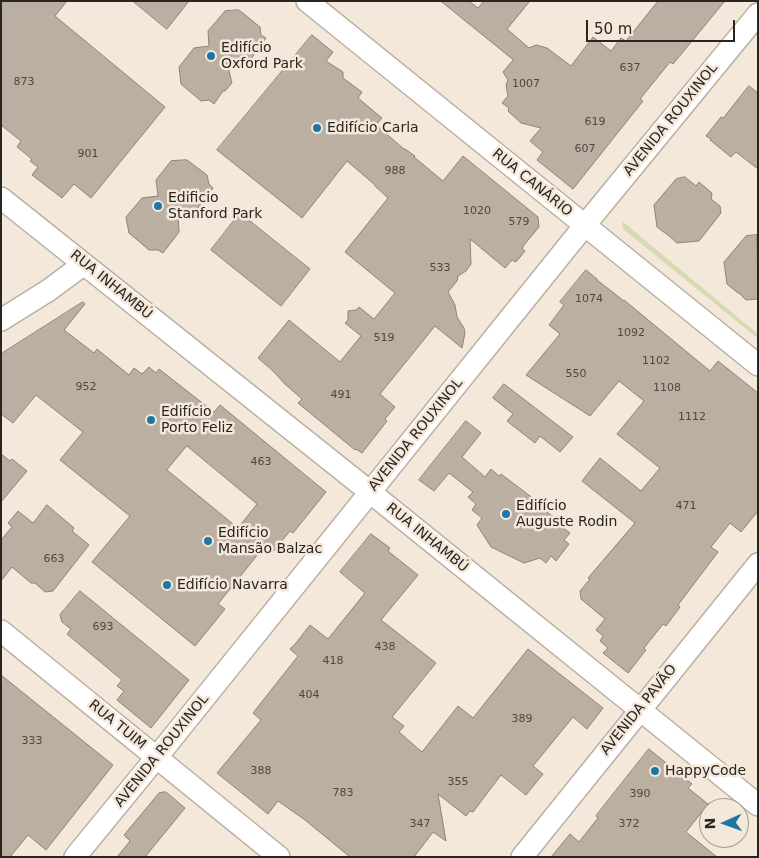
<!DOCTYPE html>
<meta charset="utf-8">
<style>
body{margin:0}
#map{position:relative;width:759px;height:858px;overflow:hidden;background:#f4e8da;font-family:"DejaVu Sans",sans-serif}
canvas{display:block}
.frame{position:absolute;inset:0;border:2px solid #292520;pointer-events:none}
.north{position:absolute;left:699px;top:798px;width:50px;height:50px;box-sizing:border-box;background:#f4e8da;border:1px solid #a39a90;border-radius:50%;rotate:268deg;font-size:14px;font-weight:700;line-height:20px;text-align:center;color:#292520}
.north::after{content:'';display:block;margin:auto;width:18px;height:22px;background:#1c77a5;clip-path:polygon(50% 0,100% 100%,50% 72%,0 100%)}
.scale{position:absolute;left:586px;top:20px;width:149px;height:22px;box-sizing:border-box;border:2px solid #292520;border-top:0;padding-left:6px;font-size:15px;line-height:18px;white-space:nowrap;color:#292520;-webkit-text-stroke:4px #f4e8da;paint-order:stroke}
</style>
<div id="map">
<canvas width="759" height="858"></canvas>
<div class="frame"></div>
<div class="north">N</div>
<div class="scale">50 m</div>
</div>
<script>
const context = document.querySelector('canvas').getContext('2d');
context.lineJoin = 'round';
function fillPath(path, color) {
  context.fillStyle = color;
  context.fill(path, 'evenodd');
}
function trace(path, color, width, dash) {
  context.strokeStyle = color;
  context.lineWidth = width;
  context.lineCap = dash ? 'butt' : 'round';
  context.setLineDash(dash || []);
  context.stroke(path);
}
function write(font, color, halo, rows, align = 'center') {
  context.font = font + ' "DejaVu Sans",sans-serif';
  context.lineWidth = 5;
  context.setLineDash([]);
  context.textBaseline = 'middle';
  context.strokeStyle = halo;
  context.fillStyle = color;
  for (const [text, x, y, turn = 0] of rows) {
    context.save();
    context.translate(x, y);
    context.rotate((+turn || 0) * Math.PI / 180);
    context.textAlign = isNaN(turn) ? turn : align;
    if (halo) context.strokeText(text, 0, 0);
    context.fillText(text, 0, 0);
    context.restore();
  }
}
fillPath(new Path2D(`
 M622 221 758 334V335L756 337 623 229Z`), '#d5dab2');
const building = new Path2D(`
 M1 1H67L55 16 165 107 91 198 74 184 62 198 32 175 38 167 30 161 32 159 17 147 21 141 1 125Z
 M133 1H189L167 29Z
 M441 1H469L478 8 484 1H530L507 29 529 48 536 45 547 48 571 66 593 37 611 51 621 38 626 41 658 1H725L673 64 670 62 640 99 643 101 573 189 537 160 543 152 530 141 541 128 521 123 508 111 509 108 502 103 508 96 506 85 508 80 503 72 513 60Z
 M239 10 260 27 261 35 266 38 251 59 227 63 232 83 225 91H223L214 104 209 100 201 101 181 84 179 67 194 48 209 46 208 31 225 11Z
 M312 35 333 52 326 61 343 72V78L362 92 358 98 382 118 376 125 404 149H405L415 156 414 157 443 181 463 156 538 217 539 227 524 245 522 249 525 251 516 262 512 260 505 268 470 239 471 264 466 271 458 276 457 281 448 292 455 305 457 317 464 328 465 333 462 348 435 326 380 394 395 407 385 419 387 421 362 453 356 449 355 450 298 403 302 399 285 384 272 370 258 358 289 320 340 362 361 336 345 323 348 320V311L356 310 359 307 374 319 395 293 345 252 388 198 375 186V185L347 161 302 218 217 150Z
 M749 86 758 93V169L736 152 731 157 710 140 711 139 706 136 721 117 723 118Z
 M187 160 207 175 209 184 213 188 198 208 178 212 179 232 163 253 158 250H149L129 233 126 217 142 198 158 196 156 180 171 161Z
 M685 177 696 186 699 182 712 193 711 199 720 206 721 213 699 241 677 243 669 236 657 227 654 205 676 179Z
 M240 213 310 269 281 306 211 250Z
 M757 235 758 299 746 300 739 293H738L727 284 724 262 746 236Z
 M586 270 597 279V280L624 301V300L710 371 718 361 758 393V511L741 532 730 523 711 547 718 552 678 605 680 607 666 626 663 624 644 648 646 650 628 673 603 653 608 648 600 641 603 636 596 630 605 619 581 599 580 591 590 579 588 578 635 523 582 481 600 458 641 491 660 468 617 434 644 401 619 381 590 416 526 375 560 334 549 325 564 305 560 302Z
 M83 302 85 304 64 330 94 353 97 349 129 375 134 368 142 374 149 367 156 373 159 369 214 412 220 405 326 492 293 533 290 531 271 554 263 548 218 604 225 609 195 646 92 562 130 516 60 460 83 432 36 395 13 423 1 414V354ZM187 446 257 504 238 528 167 470Z
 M504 384 573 437 560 452 540 436 535 443 507 421 513 414 493 398Z
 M466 421 481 433 462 457 485 477 491 469 499 476 501 474 542 505 540 507 563 524 561 526 570 533 564 540 569 544 556 561 551 556 546 563 540 558 524 563 491 547 477 525 482 518 472 510 476 504 468 497 473 492 449 473 434 491 419 480Z
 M1 454 10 461 12 459 27 471 1 502Z
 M47 505 74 528 72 531 89 545 53 591 45 592 35 583H31L12 567 1 581V540L12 527 8 523 18 511 33 523Z
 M371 534 390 548 388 551 418 575 381 620 436 663 392 717 404 726 399 732 422 752 458 706 473 718 528 649 603 708 587 729 573 717 533 766 543 774 526 795 501 775 473 812 470 811 466 816 438 794 446 841 433 832 414 857H350L305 820 278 801 268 814 217 773 261 720 253 713 298 656 290 649 296 643 310 625 328 639 365 593 340 572Z
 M80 591 189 680 151 728 117 700 124 691 117 686 122 680 67 634 71 629 62 622 60 615Z
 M1 675 113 765 46 850 28 835 10 857H1Z
 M649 749 692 784 688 788 708 804 686 832 717 857H551L570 834 579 842 598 818 596 816Z
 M166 792 185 808 145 857H117L130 841 124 835 159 793Z`);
fillPath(building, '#baafa1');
trace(building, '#8e8377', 1);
const street = new Path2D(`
 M307 1 758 365
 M1 198 370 492 758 805
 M1 320 49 290 84 264
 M1 631 279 857
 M75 857 169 742 585 225 758 14
 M522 857 758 564`);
trace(street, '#bbafa2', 24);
trace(street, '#fff', 21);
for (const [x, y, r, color] of [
 [211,56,5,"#1c77a5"],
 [317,128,5,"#1c77a5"],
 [158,206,5,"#1c77a5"],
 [151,420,5,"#1c77a5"],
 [506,514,5,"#1c77a5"],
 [208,541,5,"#1c77a5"],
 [167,585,5,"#1c77a5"],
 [655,771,5,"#1c77a5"]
]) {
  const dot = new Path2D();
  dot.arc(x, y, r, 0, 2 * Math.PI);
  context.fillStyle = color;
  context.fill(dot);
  trace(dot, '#f4e8da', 2);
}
write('11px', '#4d4840', null, [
 ["637",630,68],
 ["873",24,82],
 ["1007",526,84],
 ["619",595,122],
 ["607",585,149],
 ["901",88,154],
 ["988",395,171],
 ["1020",477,211],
 ["579",519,222],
 ["533",440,268],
 ["1074",589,299],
 ["1092",631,333],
 ["519",384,338],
 ["1102",656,361],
 ["550",576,374],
 ["952",86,387],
 ["1108",667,388],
 ["491",341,395],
 ["1112",692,417],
 ["463",261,462],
 ["471",686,506],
 ["663",54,559],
 ["693",103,627],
 ["438",385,647],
 ["418",333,661],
 ["404",309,695],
 ["389",522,719],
 ["333",32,741],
 ["388",261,771],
 ["355",458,782],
 ["783",343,793],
 ["390",640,794],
 ["347",420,824],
 ["372",629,824]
]);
write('14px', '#292520', '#f4e8da', [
 ["Edifício",221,48],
 ["Oxford Park",221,64],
 ["Edifício Carla",327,128],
 ["Edificio",168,198],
 ["Stanford Park",168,214],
 ["Edifício",161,412],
 ["Porto Feliz",161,428],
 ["Edifício",516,506],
 ["Auguste Rodin",516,522],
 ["Edifício",218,533],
 ["Mansão Balzac",218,549],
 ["Edifício Navarra",177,585],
 ["HappyCode",665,771]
], 'left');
write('14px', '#292520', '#f4e8da', [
 ["AVENIDA ROUXINOL",671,120,-51],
 ["RUA CANÁRIO",532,183,39],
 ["RUA INHAMBÚ",111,285,39],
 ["AVENIDA ROUXINOL",416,435,-51],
 ["RUA INHAMBÚ",427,538,39],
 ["AVENIDA PAVÃO",639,710,-51],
 ["RUA TUIM",117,725,39],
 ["AVENIDA ROUXINOL",162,751,-51]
]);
</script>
